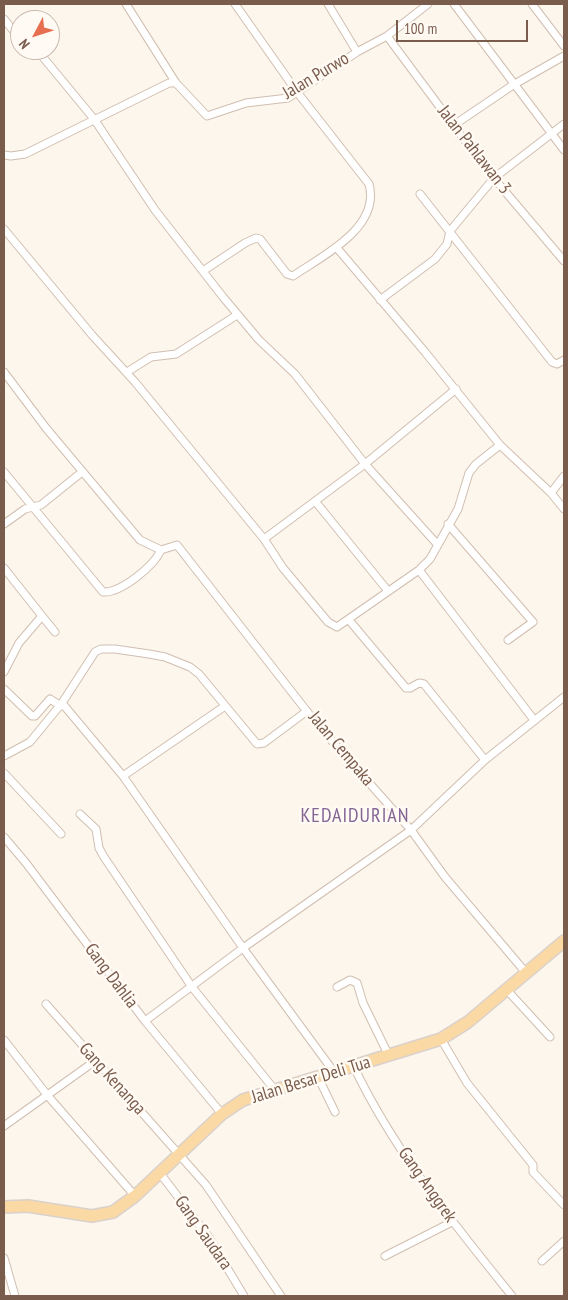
<!DOCTYPE html>
<style>
body{margin:0}
#map{position:relative;width:568px;height:1300px;overflow:hidden;background:#fdf6ec;font-family:"PT Sans Narrow",sans-serif}
canvas{display:block}
.frame{position:absolute;inset:0;border:5px solid #7a5c4d;pointer-events:none}
.north{position:absolute;left:10px;top:10px;width:50px;height:50px;box-sizing:border-box;background:#fffaf3;border:1px solid #cabbb1;border-radius:50%;rotate:230deg;font-size:14px;font-weight:700;line-height:20px;text-align:center;color:#7a5c4d}
.north::after{content:'';display:block;margin:auto;width:18px;height:22px;background:#e76f51;clip-path:polygon(50% 0,100% 100%,50% 72%,0 100%)}
.scale{position:absolute;left:396px;top:20px;width:132px;height:22px;box-sizing:border-box;border:2px solid #7a5c4d;border-top:0;padding-left:6px;font-size:15px;line-height:18px;white-space:nowrap;color:#7a5c4d;-webkit-text-stroke:4px #fffaf3;paint-order:stroke}
</style>
<div id="map">
<canvas width="568" height="1300"></canvas>
<div class="frame"></div>
<div class="north">N</div>
<div class="scale">100 m</div>
</div>
<script>
const context = document.querySelector('canvas').getContext('2d');
context.lineJoin = 'round';
function trace(path, color, width, dash) {
  context.strokeStyle = color;
  context.lineWidth = width;
  context.lineCap = dash ? 'butt' : 'round';
  context.setLineDash(dash || []);
  context.stroke(path);
}
function write(font, color, halo, rows, align = 'center') {
  context.font = font + ' "PT Sans Narrow",sans-serif';
  context.lineWidth = 5;
  context.setLineDash([]);
  context.textBaseline = 'middle';
  context.strokeStyle = halo;
  context.fillStyle = color;
  for (const [text, x, y, turn = 0] of rows) {
    context.save();
    context.translate(x, y);
    context.rotate((+turn || 0) * Math.PI / 180);
    context.textAlign = isNaN(turn) ? turn : align;
    if (halo) context.strokeText(text, 0, 0);
    context.fillText(text, 0, 0);
    context.restore();
  }
}
const street = new Path2D(`
 M126 4 176 83 207 116 246 103 288 98 357 52 387 36 428 4
 M328 4 357 52
 M454 4 564 150
 M532 4 564 46
 M4 19 20 39
 M387 36 486 169 564 261
 M37 50 94 119 155 210 223 297 259 340 295 374 365 464 437 544
 M454 125 513 85 564 56
 M4 155 11 156 25 154 169 83H176
 M420 194 552 362 557 364 564 360
 M4 229 92 335 135 382 264 539 365 464 456 389
 M337 248 425 352 500 445 551 493 564 509
 M203 271 245 243 256 238 260 239 287 274 293 276C322 256 381 228 369 184L297 92 235 4
 M380 300 435 259 447 244 450 231 494 178 564 124
 M4 372 46 428 140 540 161 550 177 545 316 723 411 830 445 877 527 974
 M127 372 151 357 176 354 237 315
 M4 472 103 592C121 593 154 566 161 550
 M551 493 564 476
 M315 501 388 591
 M4 524 25 509 41 505 82 472
 M448 524 533 622 508 640
 M264 539 283 568 328 622 337 627 419 570 430 559 458 509 469 473 476 464 500 445
 M4 568 42 616 19 643 4 672
 M419 570 534 720
 M42 616 55 632
 M349 620 406 688H410L419 683 424 684 485 760
 M4 689 32 716H35L50 699 61 706
 M307 711 264 743 257 744 199 674 190 667 165 657 149 654 115 649H101L95 652 62 703 123 776 243 948 334 1072
 M4 756 30 742 62 703
 M4 773 61 834
 M123 776 225 706
 M80 814 96 829 99 848 104 857 192 987 274 1089
 M4 837 26 863 145 1021 222 1114
 M337 987 350 980 357 983 363 1003 389 1056
 M506 989 550 1037
 M46 1004 206 1185 281 1296
 M145 1021 243 948 411 830 485 760 564 697
 M441 1039 467 1083 533 1165V1172L564 1205
 M4 1040 48 1096 135 1196
 M354 1067C394 1151 454 1224 512 1296
 M318 1077 335 1112
 M4 1126 95 1061
 M159 1172 208 1236 244 1296
 M385 1256 452 1222
 M4 1258 15 1296
 M542 1261 564 1241`);
const primary = new Path2D(`
 M4 1207 28 1206 92 1216 113 1212 135 1196 222 1114 243 1100 441 1039 468 1022 564 941`);
trace(street, '#d1beb0', 9);
trace(primary, '#dad1cd', 14);
trace(street, '#fff', 7);
trace(primary, '#fbd9a5', 11);
write('18px', '#7a5c4d', '#fffaf3', [
 ["Jalan Purwo",316,76,-31],
 ["Jalan Pahlawan 3",474,150,52],
 ["Jalan Cempaka",341,749,50],
 ["Gang Dahlia",111,976,53],
 ["Gang Kenanga",112,1079,48],
 ["Jalan Besar Deli Tua",311,1080,-17],
 ["Gang Anggrek",427,1185,55],
 ["Gang Saudara",203,1233,55]
]);
context.letterSpacing = '1px';
write('20px', '#846695', '#fffaf3', [
 ["KEDAIDURIAN",355,816]
]);
context.letterSpacing = '0px';
</script>
